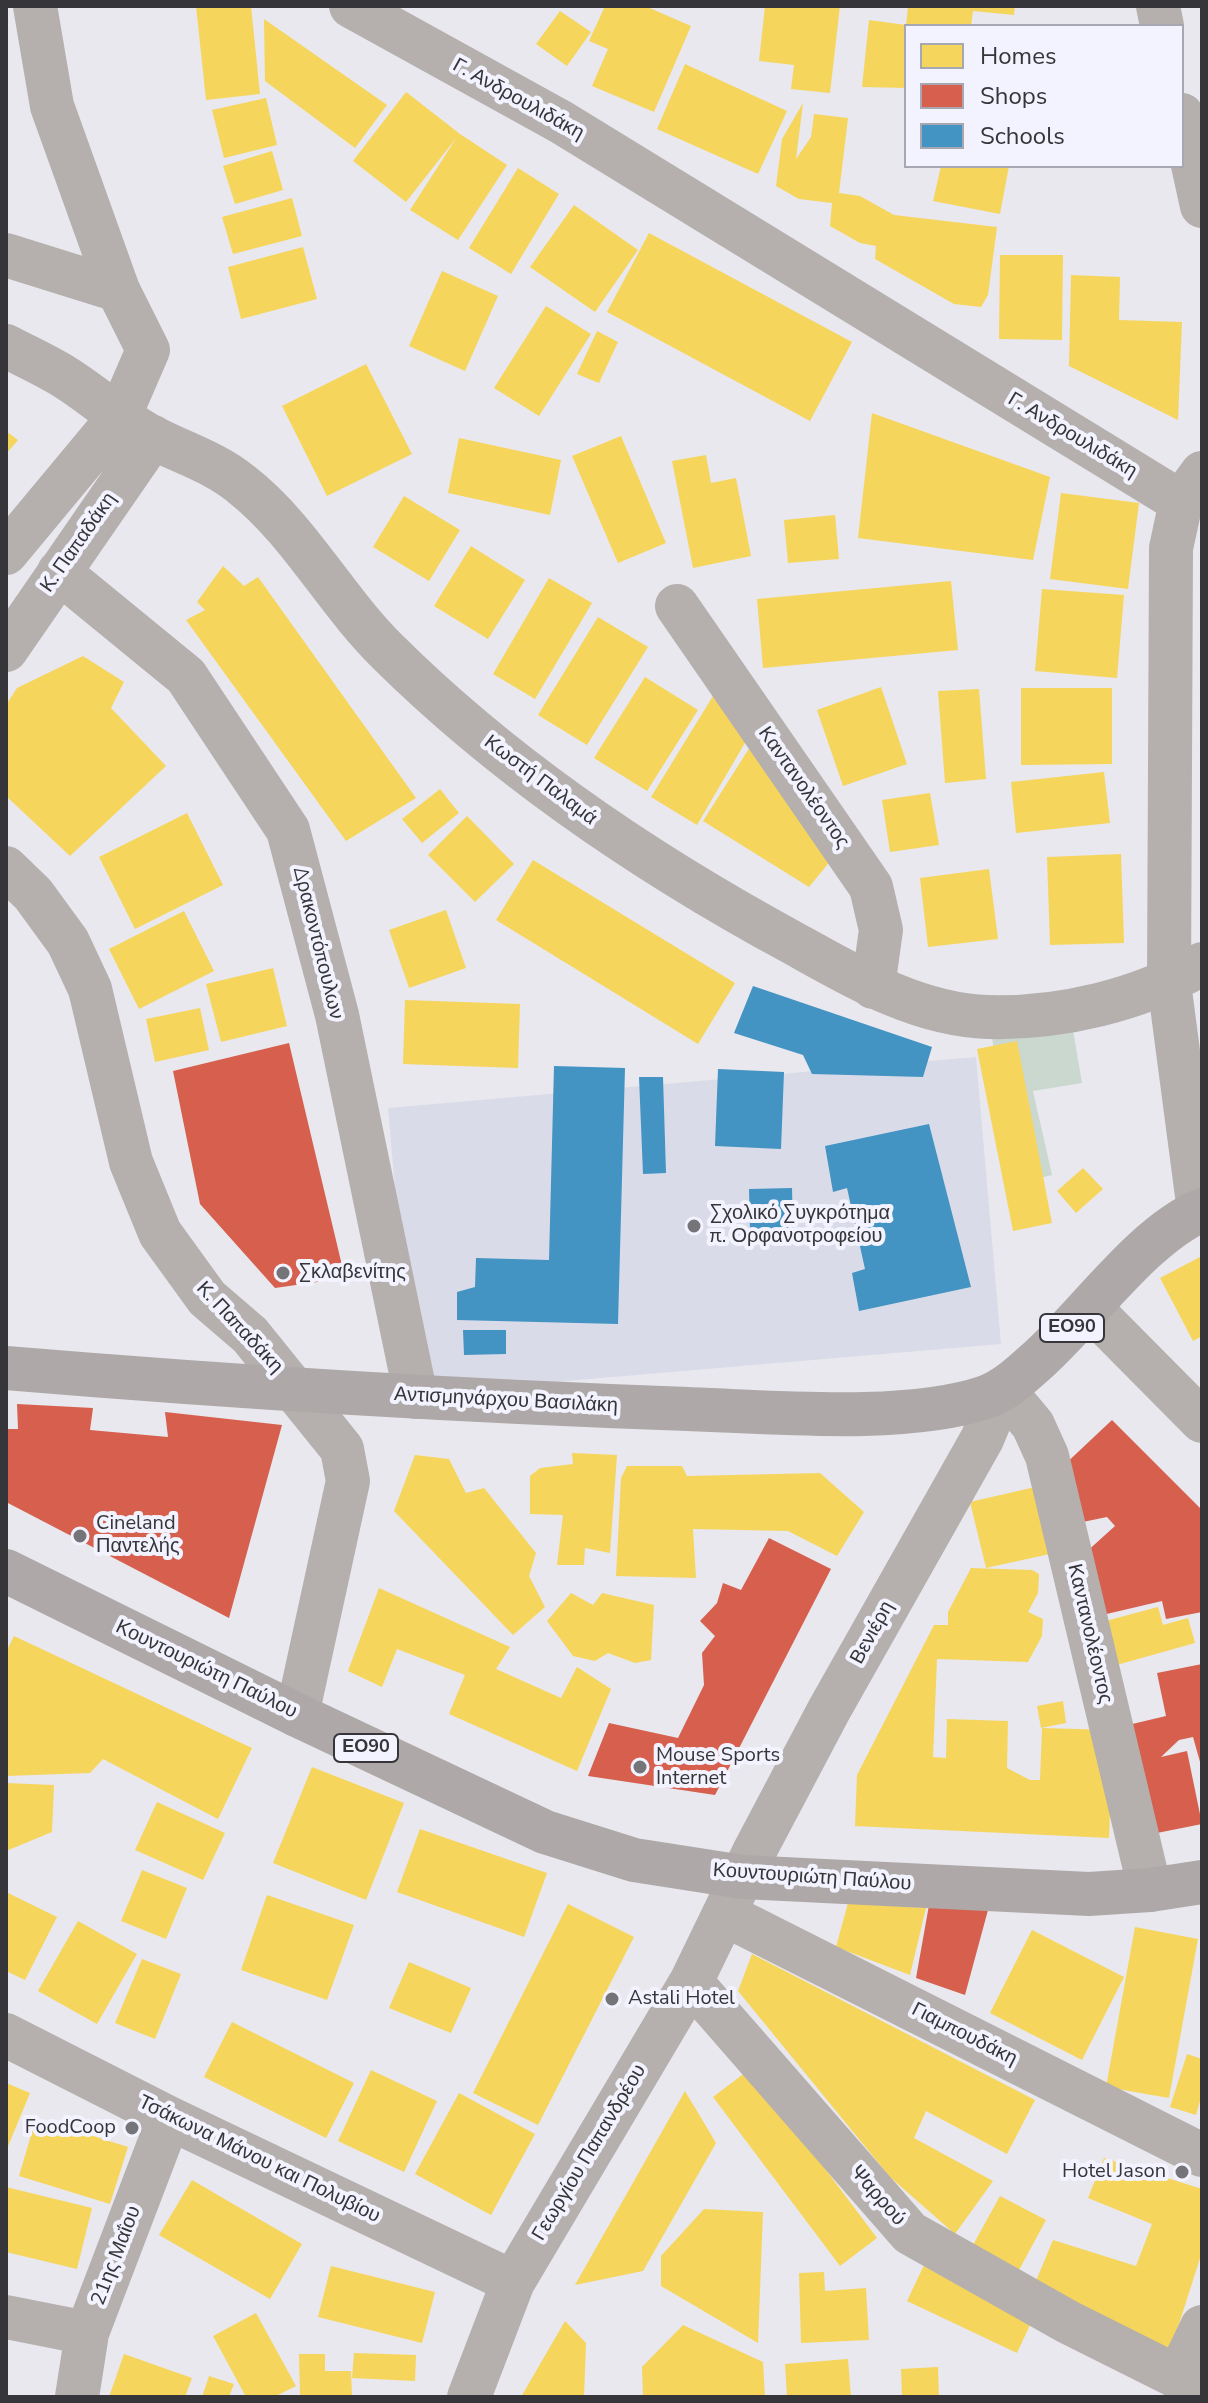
<!DOCTYPE html>
<meta charset="utf-8">
<style>
body{margin:0}
#map{position:relative;width:1208px;height:2403px;overflow:hidden;background:#e8e8ee;font-family:"Nunito Sans",sans-serif}
canvas{display:block}
.frame{position:absolute;inset:0;border:8px solid #35353a;pointer-events:none}
.legend{position:absolute;left:904px;top:24px;width:280px;height:144px;box-sizing:border-box;background:#f2f3fe;border:2px solid #a6a7b0;margin:0;padding:10px 14px;list-style:none;font-size:24px;color:#35353a}
.legend li{display:flex;align-items:center;gap:16px;height:40px}
.legend b{width:40px;border:2px solid #a6a7b0}
</style>
<div id="map">
<canvas width="1208" height="2403"></canvas>
<div class="frame"></div>
<ul class="legend">
<li><b style="height:22px;background:#f6d55c"></b>Homes</li>
<li><b style="height:22px;background:#d6604d"></b>Shops</li>
<li><b style="height:22px;background:#4393c3"></b>Schools</li>
</ul>
</div>
<script>
const context = document.querySelector('canvas').getContext('2d');
context.lineJoin = 'round';
function fillPath(path, color) {
  context.fillStyle = color;
  context.fill(path, 'evenodd');
}
function trace(path, color, width, dash) {
  context.strokeStyle = color;
  context.lineWidth = width;
  context.lineCap = dash ? 'butt' : 'round';
  context.setLineDash(dash || []);
  context.stroke(path);
}
function write(font, color, halo, rows, align = 'center') {
  context.font = font + ' "Nunito Sans",sans-serif';
  context.lineWidth = 8;
  context.setLineDash([]);
  context.textBaseline = 'middle';
  context.strokeStyle = halo;
  context.fillStyle = color;
  for (const [text, x, y, turn = 0] of rows) {
    context.save();
    context.translate(x, y);
    context.rotate((+turn || 0) * Math.PI / 180);
    context.textAlign = isNaN(turn) ? turn : align;
    if (halo) context.strokeText(text, 0, 0);
    context.fillText(text, 0, 0);
    context.restore();
  }
}
fillPath(new Path2D(`
 M976 1057 1001 1344 413 1394 388 1108Z`), '#dadbe8');
fillPath(new Path2D(`
 M1072 1024 1082 1083 1033 1091 1052 1175 1014 1184 992 1038Z`), '#cbd8cf');
fillPath(new Path2D(`
 M196 6H251L260 94 206 100Z
 M605 6H645L691 26 654 112 592 86 608 49 589 41Z
 M765 6H840L830 93 791 89 794 65 759 61Z
 M908 6H1015L1014 15 973 11 971 26H906Z
 M560 11 591 32 567 66 536 44Z
 M264 19 387 105 355 148 265 81Z
 M869 20 906 25V88L862 87Z
 M685 64 787 111 758 174 657 129Z
 M406 92 460 134 507 165 458 240 410 210 457 137 406 202 353 161Z
 M266 98 277 145 224 158 212 110Z
 M803 103 796 159 811 137 814 114 848 118 839 193 860 196 894 215 997 227 988 295 981 307 954 304 875 259 876 246 860 243 830 226 832 203 799 199 776 186 782 139Z
 M272 151 283 190 235 204 223 166Z
 M941 166H1009L1000 214 933 201Z
 M518 168 559 194 511 274 469 248Z
 M292 198 302 236 233 254 222 217Z
 M574 205 638 250 595 312 530 267Z
 M649 233 852 342 810 421 607 312Z
 M303 247 317 299 241 319 228 267Z
 M1000 255H1063L1062 340 999 339Z
 M442 271 498 296 465 371 409 346Z
 M1071 275 1120 277 1119 320 1182 322 1178 420 1069 366Z
 M546 306 591 334 539 416 494 388Z
 M597 331 618 342 599 383 577 374Z
 M366 364 412 454 327 496 282 406Z
 M872 413 1050 477 1033 560 858 538Z
 M6 431 18 440 6 454Z
 M621 436 666 543 618 563 572 456Z
 M459 438 561 460 550 515 448 493Z
 M706 455 711 483 736 478 751 556 693 568 672 461Z
 M1061 493 1139 503 1128 589 1050 579Z
 M404 496 460 530 429 581 373 547Z
 M835 515 839 559 788 563 784 520Z
 M471 546 525 580 488 639 434 606Z
 M223 566 244 586 258 577 416 798 346 841 186 620 205 610 197 602Z
 M549 578 592 603 535 699 493 674Z
 M951 581 958 650 763 668 757 599Z
 M1042 589 1124 595 1117 678 1035 671Z
 M598 617 648 647 587 745 538 715Z
 M83 656 124 682 111 708 166 766 70 856 6 796V705L17 688Z
 M645 677 698 710 647 791 594 758Z
 M881 687 907 764 843 786 817 710Z
 M1021 688H1112V764L1021 765Z
 M979 689 986 779 945 783 938 691Z
 M713 696 746 741 697 825 651 797Z
 M750 747 841 848 809 887 703 821Z
 M1104 772 1110 823 1016 833 1011 782Z
 M440 789 459 813 422 843 402 819Z
 M930 793 939 845 890 852 882 800Z
 M187 813 223 885 135 929 99 857Z
 M467 816 514 864 475 902 428 855Z
 M1121 854 1124 943 1050 945 1047 857Z
 M533 860 735 983 698 1044 496 920Z
 M989 869 998 939 928 947 920 878Z
 M446 910 466 968 409 988 389 930Z
 M184 911 214 971 139 1009 109 949Z
 M273 968 287 1026 221 1042 206 984Z
 M405 1000 520 1004 518 1068 403 1064Z
 M200 1008 209 1050 155 1062 146 1019Z
 M1017 1041 1052 1223 1013 1231 977 1049Z
 M1083 1168 1103 1189 1076 1213 1057 1191Z
 M1202 1256V1336L1193 1341 1160 1278Z
 M572 1453 617 1455 610 1553 585 1548 584 1565H557L563 1515 530 1514V1476L540 1468 573 1464Z
 M415 1455 449 1459 466 1493 484 1488 536 1553 529 1576 545 1607 513 1635 394 1511Z
 M627 1466H682L687 1476 820 1473 864 1512 837 1556 788 1531 693 1529 696 1578 616 1576 621 1478Z
 M1044 1485 1059 1552 986 1568 970 1502Z
 M971 1568 1032 1570 1039 1574 1038 1593 1028 1612 1043 1619 1042 1636 1028 1662 937 1659 933 1757 946 1758 947 1719 1008 1721 1007 1768 1030 1780H1040L1042 1728 1113 1730 1109 1838 855 1826 857 1775 934 1625H948V1612Z
 M379 1588 510 1647 496 1669 561 1698 577 1667 611 1689 577 1771 449 1714 465 1675 397 1649 382 1687 348 1671Z
 M571 1593 593 1605 602 1593 654 1605 651 1660 635 1663 608 1653 595 1661 573 1656 547 1621Z
 M1158 1607 1163 1625 1188 1618 1195 1643 1113 1666 1102 1622Z
 M14 1636 252 1748 218 1819 103 1759 90 1773 6 1776V1652Z
 M1063 1701 1066 1723 1041 1728 1037 1706Z
 M312 1767 404 1803 366 1900 273 1863Z
 M6 1783 54 1785 52 1832 6 1851Z
 M157 1802 225 1833 203 1880 135 1850Z
 M420 1829 547 1873 524 1937 397 1892Z
 M142 1870 187 1888 166 1939 121 1921Z
 M6 1892 57 1917 25 1980 6 1971Z
 M267 1895 354 1925 327 2000 241 1970Z
 M848 1903 926 1908 910 1975 836 1947Z
 M568 1904 634 1937 538 2125 473 2093Z
 M78 1921 137 1954 97 2024 38 1991Z
 M1135 1927 1198 1939 1169 2098 1106 2087Z
 M1032 1930 1124 1977 1082 2060 990 2013Z
 M752 1954 1035 2100 1007 2154 926 2111 914 2138 993 2181 955 2234 890 2177 738 1991Z
 M142 1959 181 1974 155 2039 115 2023Z
 M409 1962 471 1988 451 2033 389 2008Z
 M232 2022 354 2083 326 2138 204 2077Z
 M1187 2054 1202 2059V2094L1196 2115 1170 2107Z
 M750 2069 877 2238 840 2266 713 2097Z
 M371 2070 437 2101 404 2172 338 2141Z
 M6 2083 30 2093 6 2151Z
 M685 2091 716 2143 643 2271 575 2285Z
 M459 2093 535 2134 491 2215 415 2174Z
 M36 2118 128 2147 110 2204 19 2176Z
 M1104 2158 1202 2189V2252L1171 2349 1033 2288 1053 2240 1136 2266 1152 2224 1088 2198Z
 M192 2180 302 2244 270 2299 159 2235Z
 M6 2187 92 2208 77 2269 6 2252Z
 M1000 2196 1046 2220 1019 2270 973 2245Z
 M704 2209 763 2212 758 2343 661 2286V2256Z
 M926 2261 1036 2312 1017 2353 907 2301Z
 M331 2266 435 2292 422 2343 318 2317Z
 M824 2272 825 2291 866 2288 869 2340 801 2343 799 2273Z
 M256 2313 296 2386 274 2397H246L213 2336Z
 M565 2321 586 2343 584 2397H521Z
 M683 2325 763 2362 765 2397H643L642 2367Z
 M354 2353 416 2355 415 2381 352 2378Z
 M124 2354 192 2378 185 2397H109Z
 M299 2354H325V2371H351L352 2395 300 2396Z
 M848 2359 851 2397H787L785 2364Z
 M938 2367 939 2397H902L901 2369Z
 M209 2376 234 2384 229 2397H202Z`), '#f6d55c');
fillPath(new Path2D(`
 M289 1043 345 1278 275 1288 200 1204 173 1071Z
 M17 1404 93 1408 90 1430 168 1437 165 1412 282 1425 229 1618 6 1502V1429H18Z
 M1112 1420 1201 1509 1202 1612 1166 1619 1162 1601 1098 1616 1084 1554 1115 1526 1107 1517 1073 1524 1061 1468Z
 M769 1538 831 1569 715 1795 588 1776 609 1723 678 1738 704 1685 702 1653 715 1636 700 1621 717 1603 723 1583 741 1590Z
 M1202 1664V1769L1193 1737 1179 1740 1161 1757 1187 1751 1202 1824 1152 1834 1128 1725 1166 1716 1157 1673Z
 M929 1905 988 1910 965 1995 916 1978Z`), '#d6604d');
fillPath(new Path2D(`
 M753 986 932 1047 923 1077 812 1074 803 1055 734 1033Z
 M554 1066 625 1068 618 1324 457 1320V1292L475 1287 476 1258 549 1260Z
 M718 1069 784 1072 781 1149 715 1146Z
 M639 1077H663L666 1173 643 1174Z
 M929 1124 971 1287 859 1311 852 1273 865 1269 847 1188 833 1192 825 1146Z
 M792 1188 793 1230 750 1231 749 1189Z
 M463 1330H506V1354L464 1355Z`), '#4393c3');
trace(new Path2D(`
 M35 6 52 106 118 290
 M351 6 561 122 1181 502
 M1158 6 1162 26
 M1182 115 1202 206
 M6 255 118 290 148 350 119 417 6 553
 M6 346C25 356 45 365 63 376 94 395 120 420 152 437 182 453 214 462 241 484 299 529 335 600 388 652 507 770 647 864 795 944 854 977 918 1015 988 1017 1061 1019 1139 1000 1202 964
 M59 572 186 676 288 830 337 1015 416 1397
 M677 606 871 887 881 930 873 987
 M6 650 153 437
 M6 868 33 894 68 942 90 989 131 1162 160 1233 207 1298 250 1335 342 1449 348 1481 297 1715
 M1199 1211 1169 983 1171 548 1181 502 1202 473
 M1091 1309 1202 1421
 M726 1915 1202 2155
 M691 1982 910 2233 1068 2322 1178 2377 1202 2385
 M6 2035 169 2118 513 2282
 M6 2317 87 2333
 M1178 2377 1202 2327
 M77 2397 87 2333 169 2118
 M469 2397 513 2282 691 1982 754 1852 829 1710 982 1439 1003 1389 1033 1425 1047 1456 1150 1890`), '#b5b0ae', 44);
trace(new Path2D(`
 M6 1368C233 1387 460 1401 688 1409 773 1412 907 1424 986 1397 1006 1390 1022 1374 1038 1360 1087 1316 1143 1235 1202 1210
 M6 1571 297 1715 545 1832 634 1860 743 1877 1089 1894 1150 1890 1202 1882`), '#aea9a8', 44);
for (const [x, y, r, color] of [
 [694,1226,8,"#747479"],
 [283,1273,8,"#747479"],
 [80,1536,8,"#747479"],
 [640,1767,8,"#747479"],
 [612,1999,8,"#747479"],
 [132,2128,8,"#747479"],
 [1182,2172,8,"#747479"]
]) {
  const dot = new Path2D();
  dot.arc(x, y, r, 0, 2 * Math.PI);
  context.fillStyle = color;
  context.fill(dot);
  trace(dot, '#f2f3fe', 3);
}
for (const [x, y, w] of [
 [1072,1328,64],
 [366,1748,64]
]) {
  const box = new Path2D();
  box.roundRect(x - w / 2, y - 14, w, 28, 6);
  context.fillStyle = '#f2f3fe';
  context.fill(box);
  trace(box, '#35353a', 2);
}
write('bold 18px', '#35353a', null, [
 ["ΕΟ90",1072,1328],
 ["ΕΟ90",366,1748]
]);
write('20px', '#35353a', '#f2f3fe', [
 ["Γ. Ανδρουλιδάκη",518,100,29],
 ["Γ. Ανδρουλιδάκη",1072,436,31],
 ["Κ. Παπαδάκη",79,543,-55],
 ["Κωστή Παλαμά",540,781,37],
 ["Καντανολέοντος",803,788,55],
 ["Δρακοντόπουλων",317,943,76],
 ["Κ. Παπαδάκη",239,1328,47],
 ["Αντισμηνάρχου Βασιλάκη",506,1401,3],
 ["Βενιέρη",873,1633,-61],
 ["Καντανολέοντος",1089,1634,77],
 ["Κουντουριώτη Παύλου",206,1670,26],
 ["Κουντουριώτη Παύλου",812,1878,4],
 ["Γιαμπουδάκη",964,2035,27],
 ["Γεωργίου Παπανδρέου",590,2153,-59],
 ["Τσάκωνα Μάνου και Πολυβίου",259,2160,26],
 ["Ψαρρού",877,2196,49],
 ["21ης Μαΐου",117,2256,-69]
]);
write('20px', '#35353a', '#f2f3fe', [
 ["Σχολικό Συγκρότημα",710,1214],
 ["π. Ορφανοτροφείου",710,1237],
 ["Σκλαβενίτης",299,1273],
 ["Cineland",96,1524],
 ["Παντελής",96,1547],
 ["Mouse Sports",656,1756],
 ["Internet",656,1779],
 ["Astali Hotel",628,1999],
 ["FoodCoop",116,2128,"right"],
 ["Hotel Jason",1166,2172,"right"]
], 'left');
</script>
